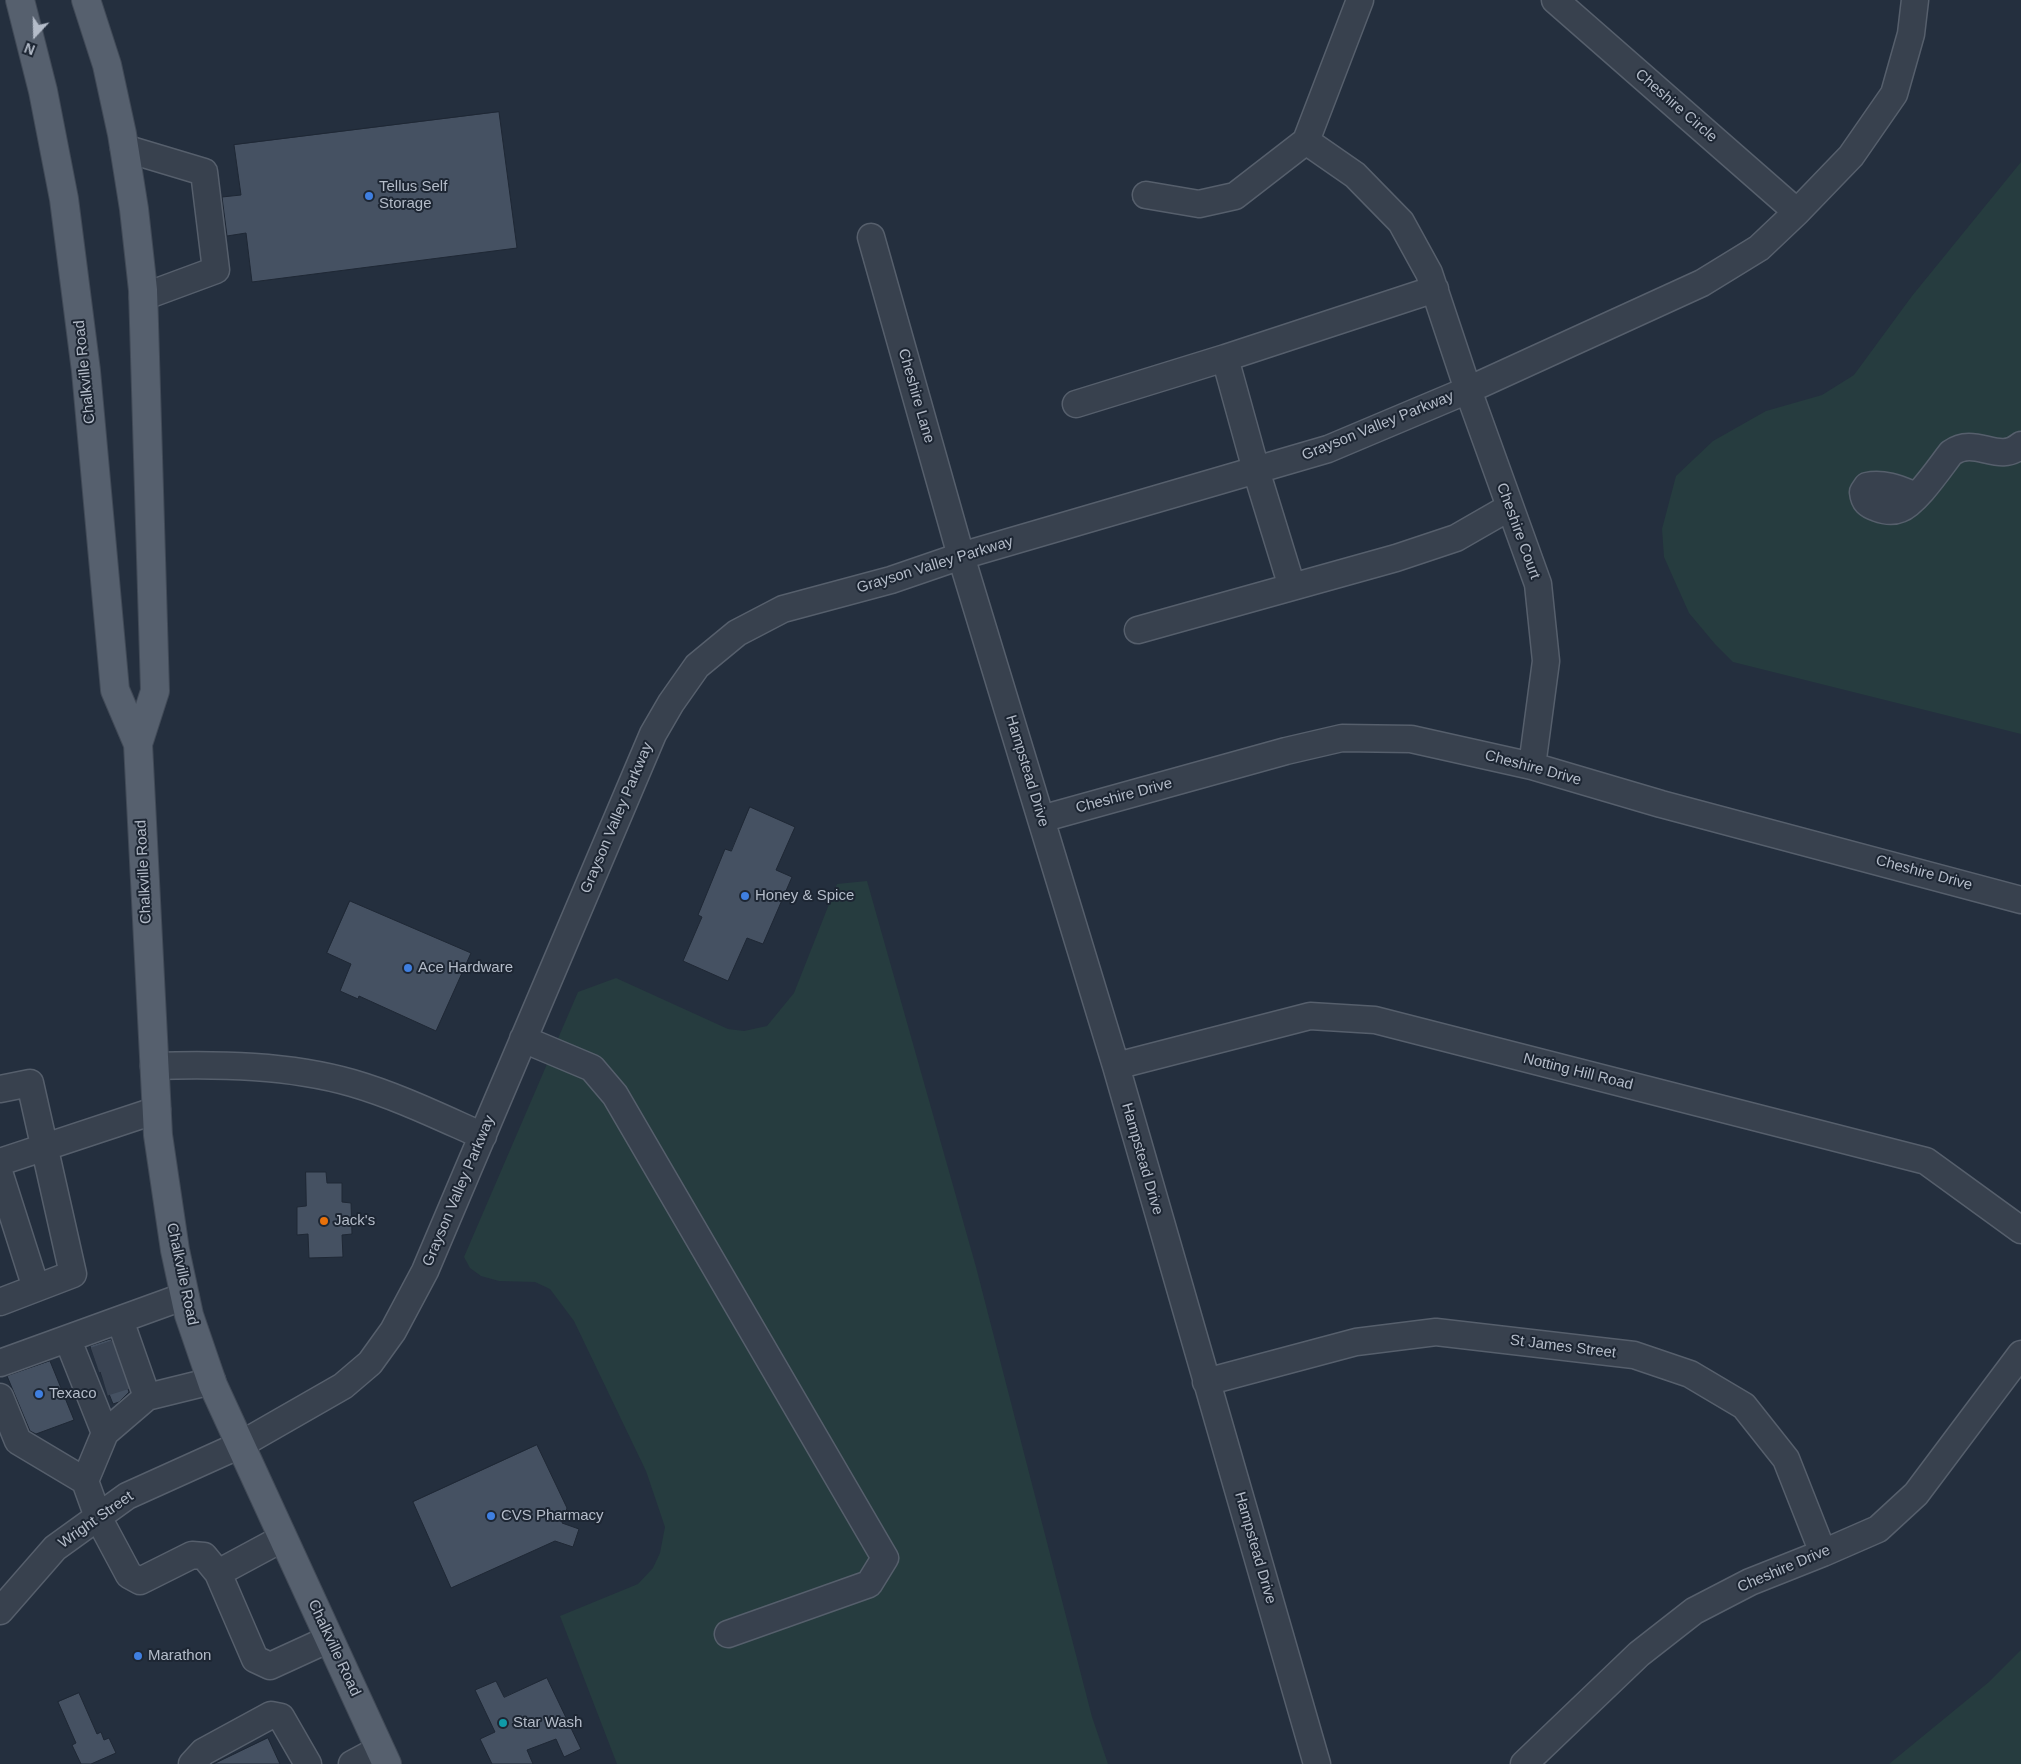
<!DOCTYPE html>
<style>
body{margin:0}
#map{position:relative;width:2021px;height:1764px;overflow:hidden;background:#242f3e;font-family:Arial,sans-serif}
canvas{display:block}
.north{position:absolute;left:10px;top:10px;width:50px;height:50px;-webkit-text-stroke:4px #1d2633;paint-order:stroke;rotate:201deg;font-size:14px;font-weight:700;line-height:20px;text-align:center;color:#b4bcc9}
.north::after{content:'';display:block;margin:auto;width:18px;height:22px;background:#b4bcc9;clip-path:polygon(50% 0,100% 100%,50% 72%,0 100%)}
</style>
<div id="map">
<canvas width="2021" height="1764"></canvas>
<div class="north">N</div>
</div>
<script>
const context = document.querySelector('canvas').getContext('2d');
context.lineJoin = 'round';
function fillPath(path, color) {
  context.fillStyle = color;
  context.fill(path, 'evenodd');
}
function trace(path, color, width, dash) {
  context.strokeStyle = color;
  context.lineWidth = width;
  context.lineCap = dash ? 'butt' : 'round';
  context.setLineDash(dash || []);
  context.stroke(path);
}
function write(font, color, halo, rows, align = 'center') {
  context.font = font + ' Arial,sans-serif';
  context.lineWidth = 4;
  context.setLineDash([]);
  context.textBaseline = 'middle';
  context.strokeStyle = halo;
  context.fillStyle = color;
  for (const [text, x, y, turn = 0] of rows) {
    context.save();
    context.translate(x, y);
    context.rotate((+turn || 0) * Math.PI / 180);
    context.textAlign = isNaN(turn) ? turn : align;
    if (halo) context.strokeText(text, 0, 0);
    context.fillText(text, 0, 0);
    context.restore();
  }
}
fillPath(new Path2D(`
 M2021 162V734L1733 662 1715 644 1689 613 1664 557 1662 529 1676 476 1713 441 1766 411 1822 395 1854 375 1912 296Z
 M867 881 976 1267 1092 1717 1108 1764H617L560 1616 638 1584 653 1568 660 1553 665 1527 646 1471 574 1321 550 1289 535 1282 499 1281 481 1276 470 1268 464 1257 578 992 616 978 728 1029 744 1031 767 1026 794 993 837 884Z
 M2021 1650V1764H1889L1989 1682Z`), '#263c3f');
const building = new Path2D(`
 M499 112 517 248 252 282 246 233 227 236 222 197 241 195 234 145Z
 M750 807 795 827 776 870 792 877 763 944 747 938 728 981 683 961 702 917 698 915 725 849 731 851Z
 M350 901 471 953 436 1031 359 996 358 999 340 991 351 964 327 953Z
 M306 1172H326L327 1183H342V1202L351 1203 352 1234 342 1235 343 1257 309 1258 308 1234 297 1235V1207L306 1206Z
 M111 1339 129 1392 119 1402 113 1404 90 1346Z
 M50 1361 74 1420 36 1434 30 1431 7 1376Z
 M537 1445 567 1508 562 1523 579 1529 573 1547 555 1541 451 1588 413 1502Z
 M547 1678 581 1749 564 1757 556 1739 527 1750 533 1764H492L480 1739 495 1732 475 1690 496 1681 504 1697Z
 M79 1693 97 1734 101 1732 104 1740 109 1738 116 1753 91 1764H81L72 1745 76 1743 58 1702Z
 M268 1738 280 1764H212H213Z`);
fillPath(building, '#455162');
trace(building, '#1f2835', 1);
trace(new Path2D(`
 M95 1360 121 1351
 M104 1383 130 1375`), '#3a4453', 26, [26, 13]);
const minor = new Path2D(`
 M1555 0 1797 212
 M1306 141 1355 175 1401 222 1429 273 1468 390 1538 584 1546 661 1532 766
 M124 148 204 172 216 270 143 297
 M1146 195 1199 204 1235 196 1306 141 1360 0
 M871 237 961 556 1116 1066 1317 1764
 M1076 404 1225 358
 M1916 496C1901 490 1884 482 1867 486L1863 492C1864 502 1868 505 1877 508 1885 511 1893 512 1900 509 1916 503 1940 467 1951 453 1976 435 1998 465 2021 445
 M1292 587 1256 470 1225 358 1435 289
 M1138 630 1396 558 1456 538 1510 507
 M1041 819 1286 751 1342 738 1411 739 1532 766 1661 804 2021 900
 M523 1039 592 1068 615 1095 885 1558 869 1584 728 1634
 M154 1066C219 1064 289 1065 352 1083 397 1096 440 1117 483 1136
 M1116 1066 1310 1016 1375 1020 1926 1161 2021 1230
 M0 1089 30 1083 73 1274 0 1302
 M0 1162 157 1110
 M0 1175 36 1288
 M120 1320 147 1397 212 1381
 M68 1340 105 1433
 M0 1363 185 1296
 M1206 1382 1356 1342 1436 1332 1634 1355 1690 1374 1744 1406 1786 1459 1823 1553
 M0 1397 18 1441 85 1481 98 1517 129 1575 140 1581 192 1555 204 1556 218 1573
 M85 1481 105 1433 147 1397
 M283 1538 218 1573 255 1659 270 1666 329 1639
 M0 1611 55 1548 127 1496 240 1445 343 1386 370 1363 393 1331 425 1271 653 734 671 703 697 666 737 633 783 609 891 580 961 556 1328 449 1468 390 1702 283 1759 248 1797 212 1851 156 1894 94 1911 34 1915 0
 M192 1764 203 1752 271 1715 281 1717 308 1764
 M352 1764 380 1749
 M1524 1764 1639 1654 1694 1611 1750 1582 1823 1553 1878 1529 1916 1494 2021 1354`);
const major = new Path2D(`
 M20 0 43 91 64 199 86 371 115 690 138 744 158 1135 175 1250 189 1315 213 1385 387 1764
 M86 0 107 65 122 134 134 209 143 290 155 691 138 744`);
trace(minor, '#565f6c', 29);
trace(major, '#414a57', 30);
trace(minor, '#38414e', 26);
trace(major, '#56606e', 28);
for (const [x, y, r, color] of [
 [369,196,5,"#3f7fe0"],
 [745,896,5,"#3f7fe0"],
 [408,968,5,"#3f7fe0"],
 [324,1221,5,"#e8710a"],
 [39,1394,5,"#3f7fe0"],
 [491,1516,5,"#3f7fe0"],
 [138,1656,5,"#3f7fe0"],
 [503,1723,5,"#0f9aa8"]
]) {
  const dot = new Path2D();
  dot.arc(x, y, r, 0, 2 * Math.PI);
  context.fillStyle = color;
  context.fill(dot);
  trace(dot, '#1d2633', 2);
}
write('15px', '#b4bcc9', '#1d2633', [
 ["Cheshire Circle",1676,106,41],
 ["Chalkville Road",85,372,-96],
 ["Cheshire Lane",916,396,74],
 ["Grayson Valley Parkway",1378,426,-22],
 ["Cheshire Court",1518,531,70],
 ["Grayson Valley Parkway",935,565,-17],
 ["Cheshire Drive",1533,768,15],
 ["Hampstead Drive",1027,771,73],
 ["Cheshire Drive",1124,796,-15],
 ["Grayson Valley Parkway",617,818,-67],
 ["Chalkville Road",144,872,-93],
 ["Cheshire Drive",1924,873,15],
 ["Notting Hill Road",1578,1072,14],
 ["Hampstead Drive",1142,1159,74],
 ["Grayson Valley Parkway",459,1191,-67],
 ["Chalkville Road",182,1274,78],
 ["St James Street",1563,1347,7],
 ["Wright Street",96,1520,-35],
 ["Hampstead Drive",1255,1548,74],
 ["Cheshire Drive",1784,1569,-23],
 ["Chalkville Road",334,1648,65]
]);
write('15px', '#b4bcc9', '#1d2633', [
 ["Tellus Self",379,187],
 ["Storage",379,204],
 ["Honey & Spice",755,896],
 ["Ace Hardware",418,968],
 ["Jack's",334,1221],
 ["Texaco",49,1394],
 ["CVS Pharmacy",501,1516],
 ["Marathon",148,1656],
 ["Star Wash",513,1723]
], 'left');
</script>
